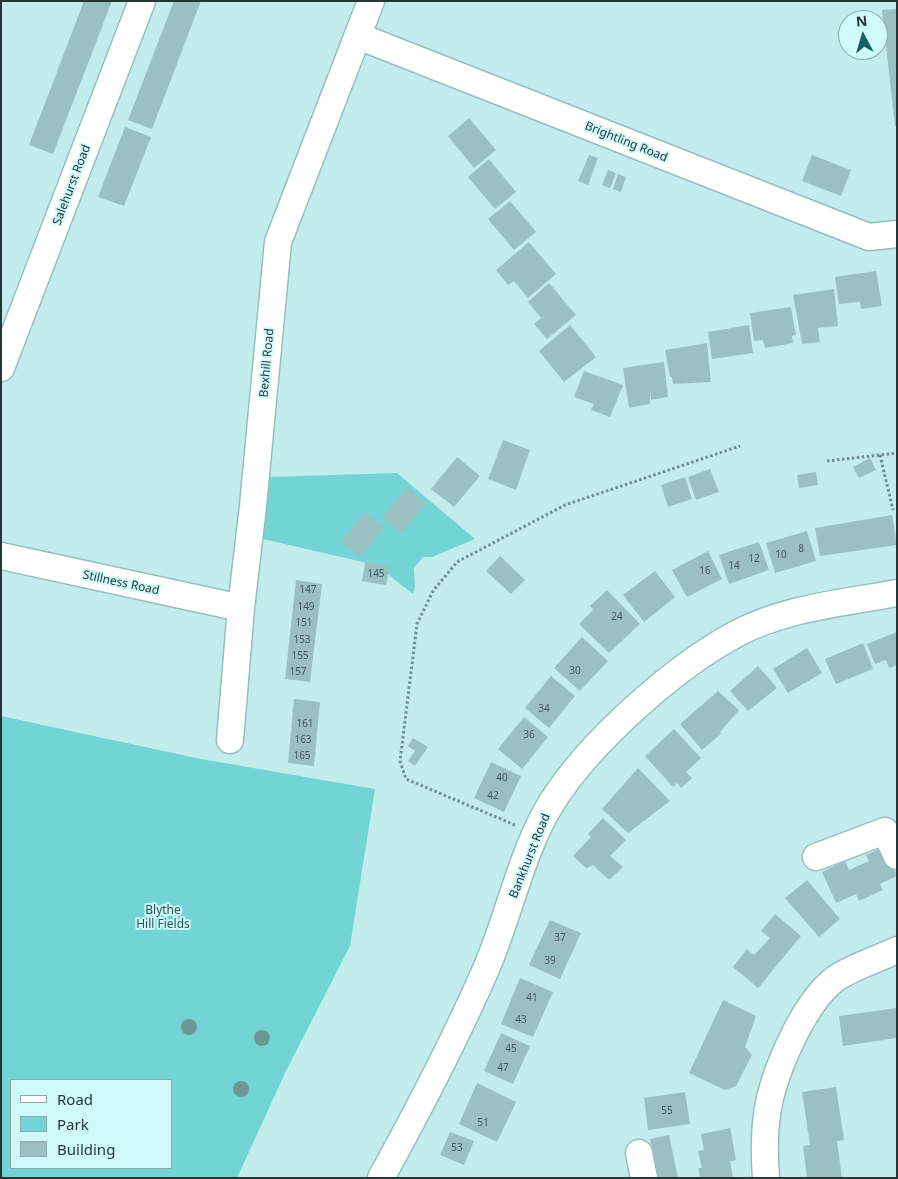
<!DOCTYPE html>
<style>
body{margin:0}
#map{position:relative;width:898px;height:1179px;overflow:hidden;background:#c3eded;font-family:"Noto Sans",sans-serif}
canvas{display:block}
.frame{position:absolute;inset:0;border:2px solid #263636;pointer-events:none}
.legend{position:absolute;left:10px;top:1079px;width:162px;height:90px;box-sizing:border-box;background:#d0fafa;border:1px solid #8cacac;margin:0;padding:6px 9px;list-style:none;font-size:15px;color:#263636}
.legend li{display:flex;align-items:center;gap:10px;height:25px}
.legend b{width:25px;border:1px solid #8cacac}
.north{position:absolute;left:838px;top:10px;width:50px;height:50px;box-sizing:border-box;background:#d0fafa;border:1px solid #8cacac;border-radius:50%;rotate:354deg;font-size:14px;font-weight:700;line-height:20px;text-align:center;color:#263636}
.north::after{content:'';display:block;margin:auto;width:18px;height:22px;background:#116263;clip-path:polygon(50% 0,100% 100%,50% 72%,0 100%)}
</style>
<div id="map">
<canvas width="898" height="1179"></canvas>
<div class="frame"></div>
<ul class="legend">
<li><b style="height:6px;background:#fff"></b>Road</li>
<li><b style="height:14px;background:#72d4d5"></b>Park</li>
<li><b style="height:14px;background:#99c1c2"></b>Building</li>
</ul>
<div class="north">N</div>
</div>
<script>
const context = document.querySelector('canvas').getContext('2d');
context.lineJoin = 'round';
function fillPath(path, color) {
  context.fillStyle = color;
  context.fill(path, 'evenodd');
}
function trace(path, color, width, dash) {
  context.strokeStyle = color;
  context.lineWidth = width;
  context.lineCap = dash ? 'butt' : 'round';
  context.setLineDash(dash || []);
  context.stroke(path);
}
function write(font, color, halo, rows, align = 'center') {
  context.font = font + ' "Noto Sans",sans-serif';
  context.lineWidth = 4;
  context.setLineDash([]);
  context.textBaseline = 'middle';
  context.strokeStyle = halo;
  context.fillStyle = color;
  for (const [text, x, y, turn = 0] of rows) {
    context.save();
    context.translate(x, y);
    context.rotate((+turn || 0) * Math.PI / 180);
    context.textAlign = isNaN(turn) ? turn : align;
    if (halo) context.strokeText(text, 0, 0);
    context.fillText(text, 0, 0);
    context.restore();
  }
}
fillPath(new Path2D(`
 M397 473 475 539 432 557H423L414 568 415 587 413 594 376 565 263 539 269 477Z
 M1 716 201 759 375 789 350 946 286 1071 237 1178H1ZM171 1080V1168H11V1080Z`), '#72d4d5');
fillPath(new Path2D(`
 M84 1H112L53 154 29 145Z
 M174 1H201L152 129 128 120Z
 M897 9V126H895L882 10Z
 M469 118 496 150 474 168 448 136Z
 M125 127 151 137 124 206 98 197Z
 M589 155 598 158 588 185 578 181Z
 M812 155 851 170 841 196 802 181Z
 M489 159 516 192 495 209 468 177Z
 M608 170 616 173 610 188 602 185Z
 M618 174 626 177 621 192 613 189Z
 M510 201 536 232 514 250 488 219Z
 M529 242 556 274 528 298 514 281 508 285 496 270Z
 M876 271 882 306 861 309 860 302 839 304 835 277Z
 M549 283 576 315 547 339 534 324 541 318 528 302Z
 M834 289 838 326 818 328 820 342 802 344 793 295Z
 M791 307 796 335 792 336 793 343 765 348 763 340 754 341 750 313Z
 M570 325 596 357 564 382 539 351Z
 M749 325 753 353 712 359 708 332Z
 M707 343 711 382 673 384 672 377H670L665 350Z
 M664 362 668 397 651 400 650 392V404L629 408 623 368Z
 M584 371 623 385 610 417 591 410 594 404 574 397Z
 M503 440 530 450 516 490 488 479Z
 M457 457 480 476 454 507 431 489Z
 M870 458 876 470 859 478 853 467Z
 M710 469 719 492 696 500 688 477Z
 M816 472 818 485 799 488 797 475Z
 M685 477 692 499 668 507 661 485Z
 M407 487 427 503 402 533 382 517Z
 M366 512 384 527 360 557 341 542Z
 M892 515 897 545 820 556 815 528Z
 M807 531 816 561 775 573 766 543Z
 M759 542 769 570 729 584 719 555Z
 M708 551 722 579 687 597 672 570Z
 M500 556 525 580 511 594 486 571Z
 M365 562 390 566 386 585 362 581Z
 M655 571 675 597 644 622 623 595Z
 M296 580 322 584 310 682 285 679Z
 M607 590 640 624 609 653 579 624 593 610 590 606Z
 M897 632V665L889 668 886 660 875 664 867 644Z
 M582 637 608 661 580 691 554 668Z
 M863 643 873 669 836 684 825 659Z
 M807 648 822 673 788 693 773 669Z
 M758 666 777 688 748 711 730 691Z
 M551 676 575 696 549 728 525 708Z
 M718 691 739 710 720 732 721 734 702 750 680 724Z
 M294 699 320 702 314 766 288 763Z
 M524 717 548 737 522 769 498 749Z
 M674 729 701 758 686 772 692 778 681 788 677 783 673 787 645 756Z
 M413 738 428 747 415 766 408 761 415 751 408 746Z
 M491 762 521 776 504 812 474 798Z
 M638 768 670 801 628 833 602 809Z
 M603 818 626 840 610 856 623 867 609 880 593 865 586 868 573 856 591 837 588 834Z
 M884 847 897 876 880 884 883 890 859 901 856 894 836 903 822 872 845 861 849 870 869 861 866 855Z
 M807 880 840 919 819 937 785 898Z
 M775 914 801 936 758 988 733 967 747 949 754 955 770 938 761 931Z
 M550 920 581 933 560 979 529 965Z
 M520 978 553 992 533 1037 501 1024Z
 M723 1000 756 1016 745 1047 752 1055 736 1086 725 1090 689 1073Z
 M897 1008V1038L843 1046 839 1016Z
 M501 1033 530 1046 513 1084 484 1071Z
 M477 1083 516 1102 497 1142 459 1124Z
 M836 1087 844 1140 837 1141 842 1178H807L803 1146 810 1145 802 1092Z
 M685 1092 690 1124 648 1130 644 1098Z
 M730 1128 736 1160 730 1161 733 1178H700L698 1168H702L698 1151 704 1150 701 1134Z
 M450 1132 474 1141 464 1165 440 1155Z
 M669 1135 678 1178H658L650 1139Z`), '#99c1c2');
const minor = new Path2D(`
 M358 36 869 237 897 234
 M1 368 142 1
 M1 556 241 608
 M230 740 241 608 253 506 278 242 371 1
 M816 857 885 831 897 856
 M639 1153 644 1178
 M381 1178C419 1109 455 1040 486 969 509 916 522 850 552 802 590 742 673 668 736 634 784 608 843 603 897 593
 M766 1178C764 1152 764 1124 770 1098 779 1062 805 1002 835 979 848 969 880 958 897 950`);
trace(minor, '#96bebe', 29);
trace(new Path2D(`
 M880 455 893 510
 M827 461 897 453
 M515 825 406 779 400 761 417 624 433 591 457 562 565 505 740 446`), '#718e8e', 3, [2.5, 2.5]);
trace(minor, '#fff', 26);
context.fillStyle = '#6d9898';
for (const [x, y] of [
 [189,1027],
 [262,1038],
 [241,1089]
]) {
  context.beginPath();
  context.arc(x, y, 8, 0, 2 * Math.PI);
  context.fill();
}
write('10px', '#435959', null, [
 ["8",801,549],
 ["10",781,555],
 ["12",754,559],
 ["14",734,566],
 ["16",705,571],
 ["145",376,574],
 ["147",308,590],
 ["149",306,607],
 ["24",617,617],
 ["151",304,623],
 ["153",302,640],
 ["155",300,656],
 ["30",575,671],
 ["157",298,672],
 ["34",544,709],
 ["161",305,724],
 ["36",529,735],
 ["163",303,740],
 ["165",302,756],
 ["40",502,778],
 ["42",493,796],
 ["37",560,938],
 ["39",550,961],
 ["41",532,998],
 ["43",521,1020],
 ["45",511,1049],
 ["47",503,1068],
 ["55",667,1111],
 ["51",483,1123],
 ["53",457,1148]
]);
write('12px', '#263636', '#d0fafa', [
 ["Brightling Road",626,142,22],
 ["Salehurst Road",72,185,-69],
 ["Bexhill Road",267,363,-85],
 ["Stillness Road",121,583,12],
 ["Bankhurst Road",530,856,-68]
]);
write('12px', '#265353', '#d0fafa', [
 ["Blythe",163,911],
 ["Hill Fields",163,925]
]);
</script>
